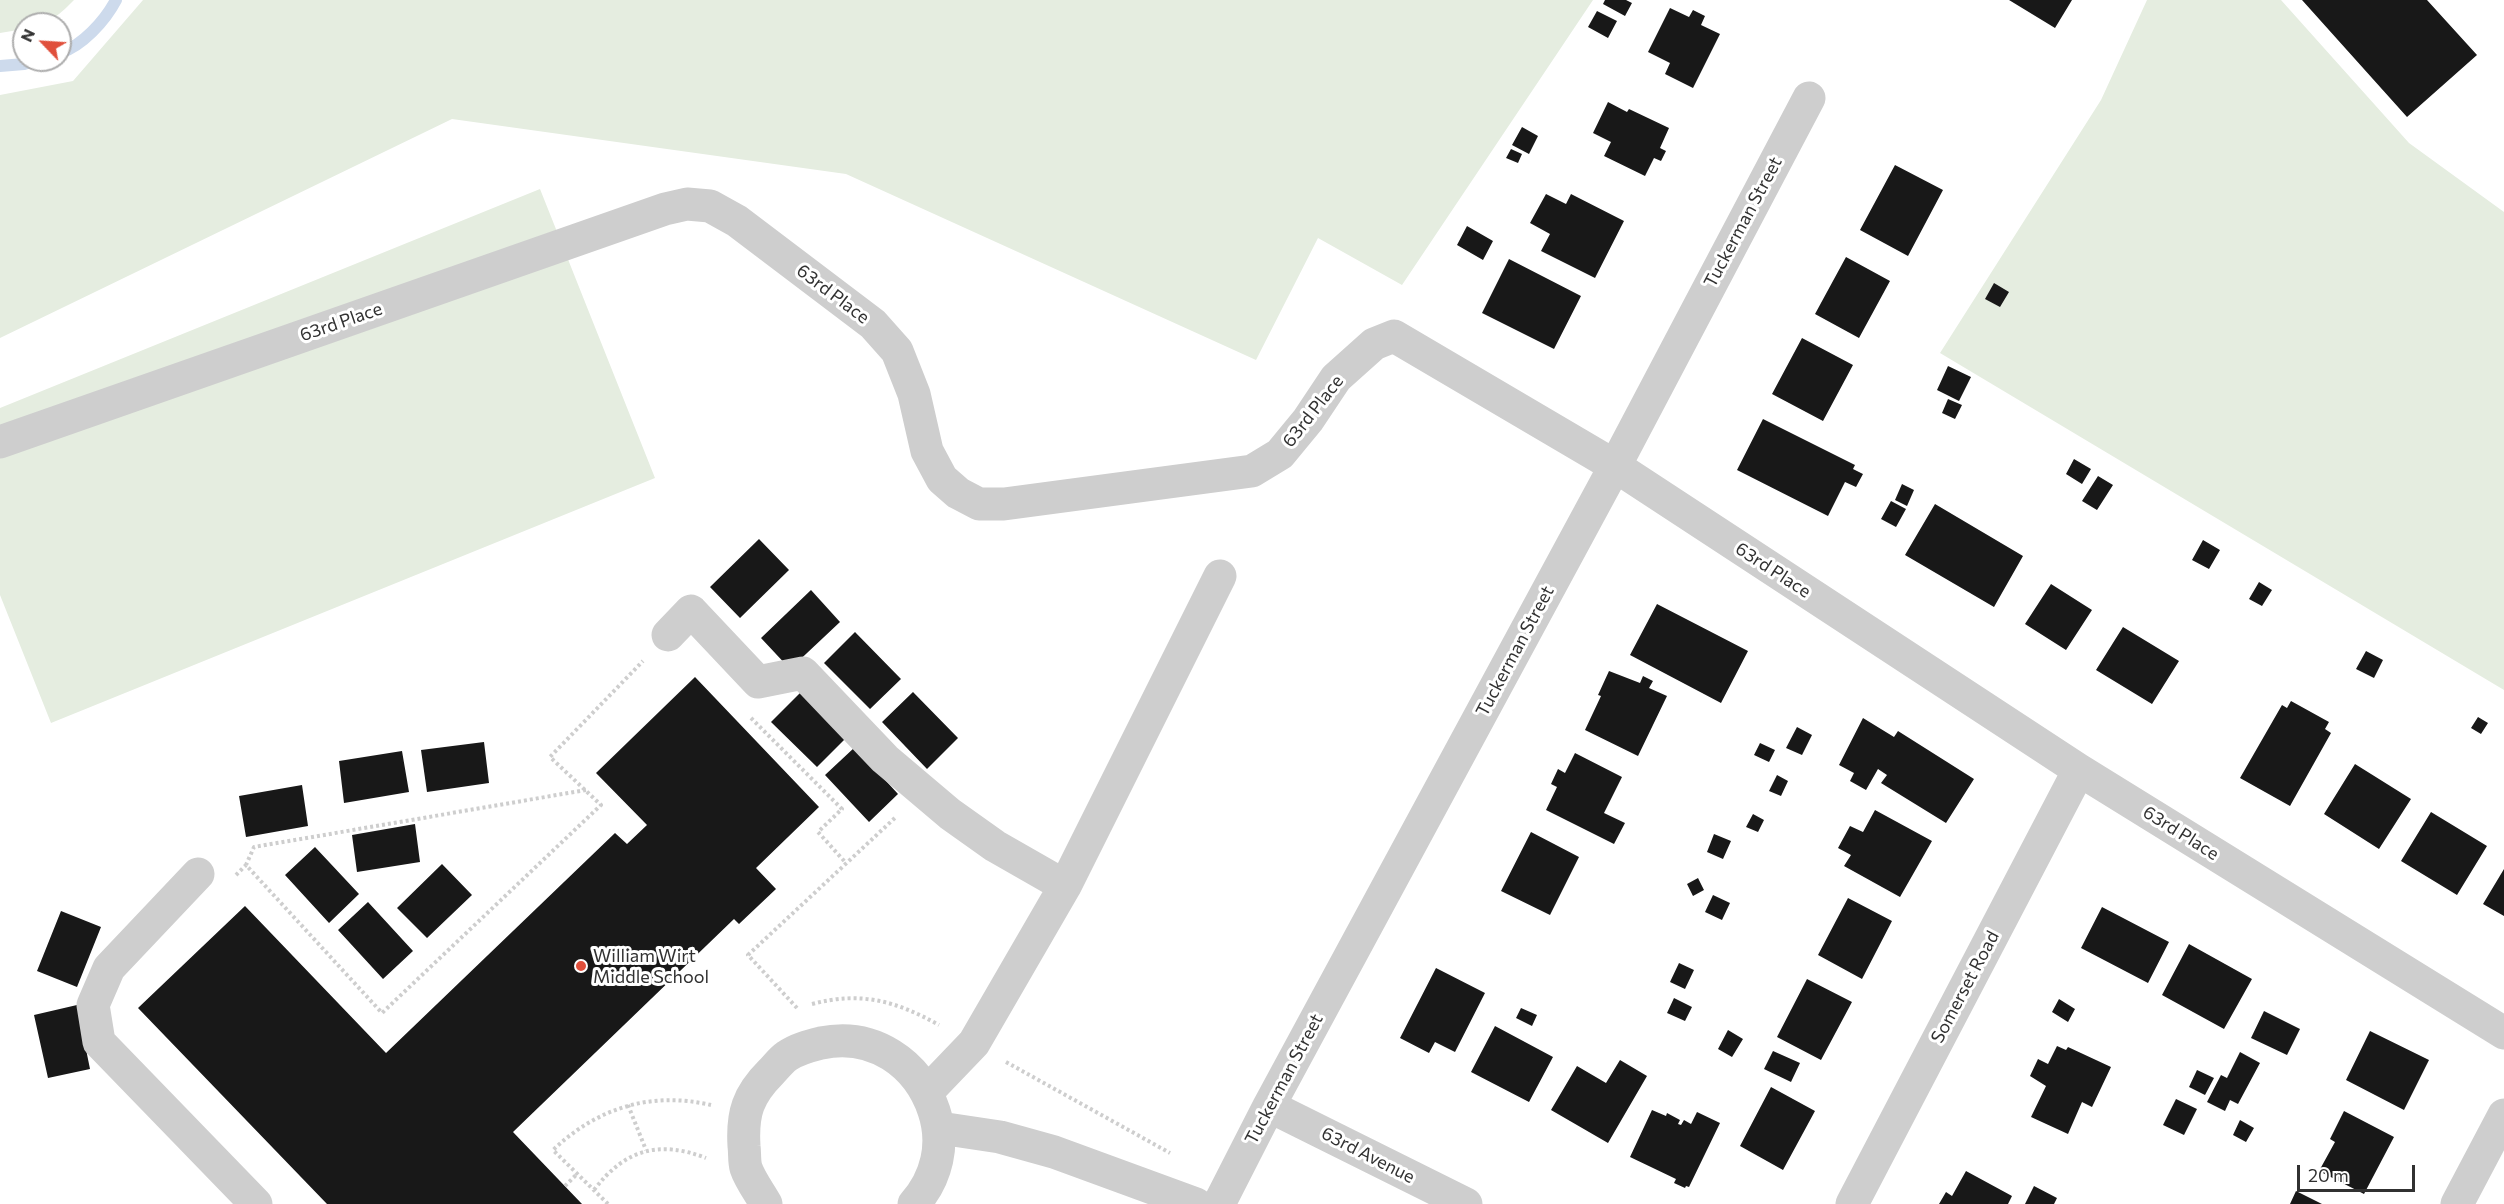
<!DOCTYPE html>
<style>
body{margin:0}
#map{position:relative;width:2504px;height:1204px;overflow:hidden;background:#fff;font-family:Commissioner,sans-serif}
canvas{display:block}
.north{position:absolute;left:12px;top:12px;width:60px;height:60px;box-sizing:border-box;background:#fff;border:2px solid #adadad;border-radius:50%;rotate:295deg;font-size:16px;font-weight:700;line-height:24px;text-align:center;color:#313131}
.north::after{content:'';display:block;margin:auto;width:21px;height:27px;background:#e04f3b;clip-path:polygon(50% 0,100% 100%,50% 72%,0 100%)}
.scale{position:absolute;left:2297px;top:1165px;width:118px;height:27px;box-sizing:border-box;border:3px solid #313131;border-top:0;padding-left:8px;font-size:18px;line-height:21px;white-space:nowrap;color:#313131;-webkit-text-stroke:4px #fff;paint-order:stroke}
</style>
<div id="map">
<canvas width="2504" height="1204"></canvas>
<div class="north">N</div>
<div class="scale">20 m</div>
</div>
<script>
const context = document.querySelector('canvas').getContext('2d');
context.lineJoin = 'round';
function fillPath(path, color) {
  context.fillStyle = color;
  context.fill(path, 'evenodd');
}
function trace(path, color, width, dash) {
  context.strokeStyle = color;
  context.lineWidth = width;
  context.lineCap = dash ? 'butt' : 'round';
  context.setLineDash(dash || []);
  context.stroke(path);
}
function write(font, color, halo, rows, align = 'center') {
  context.font = font + ' Commissioner,sans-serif';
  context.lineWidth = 6;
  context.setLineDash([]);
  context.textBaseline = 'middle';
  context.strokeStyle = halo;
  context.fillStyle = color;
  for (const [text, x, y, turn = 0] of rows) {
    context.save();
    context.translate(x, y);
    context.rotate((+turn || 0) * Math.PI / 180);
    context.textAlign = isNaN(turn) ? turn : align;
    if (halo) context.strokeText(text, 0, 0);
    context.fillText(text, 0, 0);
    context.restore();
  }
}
fillPath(new Path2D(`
 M0 0H74C56 18 50 24 24 24V29L0 33Z
 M143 0H1593L1402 285 1318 238 1256 360 846 174 452 119 0 338V95L73 81Z
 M2147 0H2281L2409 143 2504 212V690L1940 353 2101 100Z
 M540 189 655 478 51 723 0 595V408Z`), '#e5ede0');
trace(new Path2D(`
 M60 53C82 46 105 21 116 0
 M0 66 24 64 37 60`), '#cddaec', 12);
fillPath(new Path2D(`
 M1605 0H1626L1632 3 1625 16 1603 4Z
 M2009 0H2072L2055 28Z
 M2302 0H2427L2477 55 2407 117Z
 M1670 8 1689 17 1693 10 1705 16 1701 25 1720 34 1693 88 1665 74 1670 63 1648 52Z
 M1597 11 1617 21 1608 38 1588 27Z
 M1608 102 1627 112 1629 109 1669 128 1660 148 1666 151 1661 161 1654 158 1645 176 1604 156 1611 142 1593 133Z
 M1522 127 1538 136 1529 154 1512 145Z
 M1511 149 1522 154 1518 163 1506 158Z
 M1895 165 1943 190 1908 256 1860 230Z
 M1546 194 1566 204 1571 194 1624 221 1595 278 1541 251 1550 234 1530 223Z
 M1467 226 1493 241 1483 260 1457 245Z
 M1846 257 1890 281 1859 338 1815 314Z
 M1509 259 1581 296 1554 349 1482 313Z
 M1994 283 2009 292 2000 307 1985 299Z
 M1802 338 1853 365 1823 421 1772 394Z
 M1948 366 1971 377 1959 401 1937 390Z
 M1948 399 1962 405 1955 419 1942 413Z
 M1763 419 1855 465 1853 469 1863 474 1856 487 1845 482 1828 516 1737 470Z
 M2074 459 2091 469 2082 484 2066 474Z
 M2098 476 2113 485 2097 510 2082 501Z
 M1902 484 1914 490 1907 506 1895 500Z
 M1891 501 1906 509 1896 527 1881 519Z
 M1935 504 2023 556 1994 607 1905 555Z
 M759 539 789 570 740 618 710 587Z
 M2203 540 2220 550 2209 569 2192 560Z
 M2259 582 2272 590 2262 606 2249 599Z
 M2051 584 2092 610 2066 650 2025 624Z
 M811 590 840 622 790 669 761 638Z
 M1657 604 1748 651 1721 703 1630 655Z
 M2123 627 2179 661 2152 704 2096 670Z
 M855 632 901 679 870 709 824 663Z
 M2366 651 2383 660 2374 678 2356 669Z
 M1609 671 1640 683 1643 676 1653 681 1649 688 1667 696 1638 756 1585 730 1601 696 1598 695Z
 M695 677 819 807 756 868 776 889 739 924 734 919 513 1132 582 1204H327L138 1008 245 906 386 1053 615 833 627 844 647 825 596 773Z
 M801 692 846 738 817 767 771 722Z
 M913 692 958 738 927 769 882 722Z
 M2291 701 2329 722 2325 729 2331 733 2290 806 2240 778 2282 705 2287 708Z
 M2478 717 2488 723 2481 734 2471 728Z
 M1863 718 1894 737 1898 731 1974 779 1946 823 1881 783 1887 775 1878 769 1866 790 1850 781 1854 773 1839 765Z
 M1797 727 1812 735 1802 755 1786 748Z
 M484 742 489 783 427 792 421 750Z
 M1760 743 1775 750 1769 762 1754 755Z
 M855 747 898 794 869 822 825 775Z
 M402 751 409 792 344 803 339 761Z
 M1575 753 1622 777 1604 813 1625 823 1614 844 1546 810 1557 787 1551 784 1558 769 1565 773Z
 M2355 764 2411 799 2379 849 2324 814Z
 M1777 775 1788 781 1781 796 1769 791Z
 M302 785 308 826 246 837 239 796Z
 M1875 810 1932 841 1900 897 1844 866 1851 855 1838 848 1850 826 1863 832Z
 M2431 812 2487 846 2457 895 2401 861Z
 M1753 814 1764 820 1758 832 1746 827Z
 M415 824 420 862 357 872 352 835Z
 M1531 832 1579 857 1550 915 1501 891Z
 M1714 834 1731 841 1723 859 1707 852Z
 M315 847 359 894 329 923 285 875Z
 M442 864 472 895 427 938 397 908Z
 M2504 869V916L2483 904Z
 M1698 878 1704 890 1693 896 1687 884Z
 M1713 895 1730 903 1722 920 1705 912Z
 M1848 898 1892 921 1862 979 1818 955Z
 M368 902 413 951 383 979 338 930Z
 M2102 907 2169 942 2148 983 2081 948Z
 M61 911 101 927 77 987 37 971Z
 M2189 944 2252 979 2224 1029 2162 995Z
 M1679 963 1694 970 1685 989 1670 982Z
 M1436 968 1485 993 1455 1052 1435 1042 1429 1053 1400 1038Z
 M1807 979 1852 1002 1821 1060 1777 1037Z
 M1674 998 1692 1007 1685 1021 1667 1013Z
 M2059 999 2075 1009 2068 1022 2052 1012Z
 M77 1005 90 1069 48 1078 34 1015Z
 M1521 1008 1537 1015 1532 1026 1516 1018Z
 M2264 1011 2300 1029 2287 1055 2251 1038Z
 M1495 1026 1553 1057 1529 1102 1471 1072Z
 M1728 1030 1743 1039 1732 1057 1718 1049Z
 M2370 1031 2429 1060 2404 1110 2346 1080Z
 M2057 1046 2066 1050 2068 1047 2111 1067 2092 1107 2082 1102 2068 1134 2031 1117 2046 1086 2030 1076 2038 1059 2048 1064Z
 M1773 1051 1800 1063 1791 1082 1764 1069Z
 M2240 1052 2260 1063 2238 1104 2230 1100 2225 1111 2207 1102 2221 1075 2227 1078Z
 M1620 1060 1647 1076 1608 1143 1551 1110 1577 1066 1606 1083Z
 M2197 1070 2214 1078 2205 1095 2189 1087Z
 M1771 1087 1815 1111 1783 1170 1740 1146Z
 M2176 1099 2197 1109 2184 1135 2163 1125Z
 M1652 1110 1666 1116 1667 1113 1680 1120 1678 1124 1681 1125 1684 1120 1691 1124 1697 1112 1720 1123 1689 1187 1686 1186 1685 1188 1674 1183 1676 1179 1630 1157Z
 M2344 1111 2394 1137 2364 1194 2319 1171 2335 1142 2330 1139Z
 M2240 1120 2254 1128 2246 1142 2233 1135Z
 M1966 1171 2012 1196 2008 1204H1939L1946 1192 1952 1196Z
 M2034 1186 2057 1198 2054 1204H2025Z
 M2296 1191 2322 1204H2290Z`), '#181818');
trace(new Path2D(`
 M751 718 842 809 818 832 846 863
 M586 790 254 847 246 865 382 1013 601 805 550 757 643 661
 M236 875 246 865
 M812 1004C861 991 896 1001 939 1025
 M797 1008 748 955 897 816
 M1006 1062 1170 1153
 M628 1105 646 1150
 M565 1186 577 1174
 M594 1190C625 1149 659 1140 706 1158
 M608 1204 553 1150C597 1108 651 1091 711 1105`), '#cecece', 4, [3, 3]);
trace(new Path2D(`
 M0 442 665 209 687 204 710 206 737 221 873 324 897 351 914 394 927 451 942 479 958 493 979 504H1004L1252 471 1280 454 1308 420 1336 378 1374 344 1394 336 1615 466 2079 770 2504 1033
 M668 635 691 611 758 682 803 673 885 759 950 814 995 846 1065 886
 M198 874 109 968 93 1005 99 1042 256 1204
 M928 1091 974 1043 1065 886 1220 576
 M1269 1106 1466 1204
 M940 1128 1000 1137 1054 1152 1196 1204
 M766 1204C760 1193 750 1180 746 1168 744 1161 745 1153 744 1146 742 1113 748 1095 771 1072 776 1067 781 1060 787 1056 797 1049 809 1046 821 1043 873 1032 918 1063 934 1111 945 1144 937 1178 914 1204
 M1219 1204 1269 1106 1615 466 1809 98
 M1852 1204 2079 770
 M2457 1204 2504 1115`), '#cecece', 33);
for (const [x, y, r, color] of [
 [581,966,6,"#e04f3b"]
]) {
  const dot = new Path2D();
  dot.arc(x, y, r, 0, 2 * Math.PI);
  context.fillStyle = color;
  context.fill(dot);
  trace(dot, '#fff', 2);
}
write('18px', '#313131', '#fff', [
 ["Tuckerman Street",1743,222,-62],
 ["63rd Place",833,294,37],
 ["63rd Place",341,322,-19],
 ["63rd Place",1313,411,-52],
 ["63rd Place",1773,570,33],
 ["Tuckerman Street",1515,651,-62],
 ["63rd Place",2181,833,32],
 ["Somerset Road",1965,987,-62],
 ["Tuckerman Street",1284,1079,-62],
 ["63rd Avenue",1368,1155,27]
]);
write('18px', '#313131', '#fff', [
 ["William Wirt",593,956],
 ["Middle School",593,977]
], 'left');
</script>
